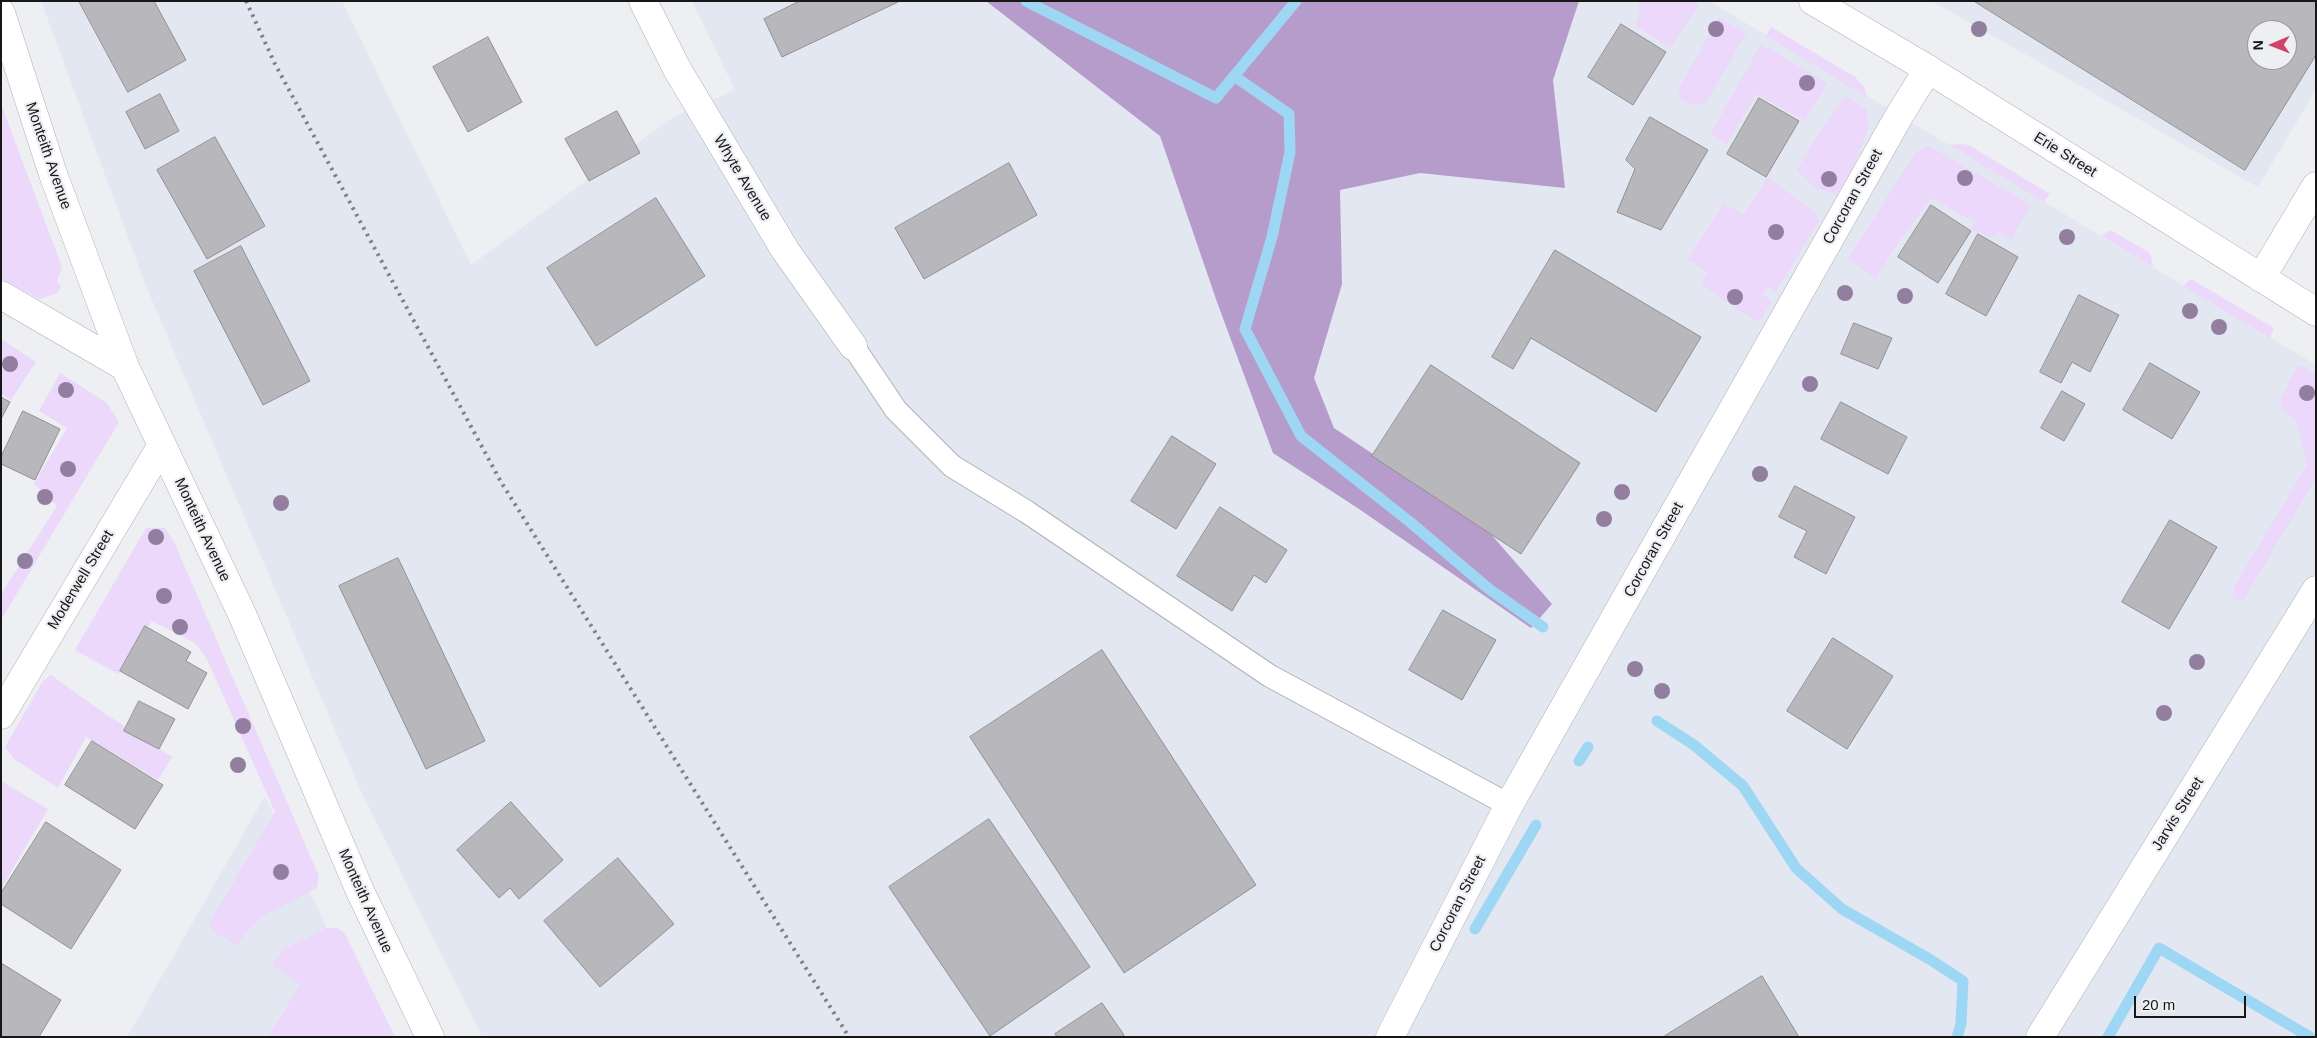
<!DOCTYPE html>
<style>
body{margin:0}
#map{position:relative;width:2317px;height:1038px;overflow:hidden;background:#edeff2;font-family:Helvetica,sans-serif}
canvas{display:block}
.frame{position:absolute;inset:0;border:2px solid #171718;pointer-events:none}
.north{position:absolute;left:2247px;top:20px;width:50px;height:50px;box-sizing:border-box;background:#edeff2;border:1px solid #97999b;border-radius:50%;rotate:269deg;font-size:14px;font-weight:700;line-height:20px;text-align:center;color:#171718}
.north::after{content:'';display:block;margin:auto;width:18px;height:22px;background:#d14268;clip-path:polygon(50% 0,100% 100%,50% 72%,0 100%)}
.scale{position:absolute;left:2134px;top:996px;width:112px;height:22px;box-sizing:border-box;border:2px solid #171718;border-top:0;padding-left:6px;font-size:15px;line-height:18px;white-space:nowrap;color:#171718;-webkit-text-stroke:4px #edeff2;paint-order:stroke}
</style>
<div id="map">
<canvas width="2317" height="1038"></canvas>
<div class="frame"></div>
<div class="north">N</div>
<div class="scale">20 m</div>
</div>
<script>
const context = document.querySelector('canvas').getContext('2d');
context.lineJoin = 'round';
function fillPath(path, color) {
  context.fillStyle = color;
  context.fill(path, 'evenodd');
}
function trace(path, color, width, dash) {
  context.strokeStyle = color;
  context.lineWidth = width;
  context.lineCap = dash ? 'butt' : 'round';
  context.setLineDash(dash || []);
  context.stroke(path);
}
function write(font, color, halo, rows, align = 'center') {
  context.font = font + ' Helvetica,sans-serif';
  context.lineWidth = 4.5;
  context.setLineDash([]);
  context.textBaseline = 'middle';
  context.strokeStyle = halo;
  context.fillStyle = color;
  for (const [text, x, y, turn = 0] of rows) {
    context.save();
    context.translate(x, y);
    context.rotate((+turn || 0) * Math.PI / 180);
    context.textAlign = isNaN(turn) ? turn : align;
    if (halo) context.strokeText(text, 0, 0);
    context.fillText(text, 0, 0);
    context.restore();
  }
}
fillPath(new Path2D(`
 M41 1H342L471 265 672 118 735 90 692 1H1709L2316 365V1037H482L360 789 146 286Z
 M1932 1H2316V90L2258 187ZM2257 30H2287V60H2257Z
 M265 796 378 1037H127Z`), '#e3e7f2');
fillPath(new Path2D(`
 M1638 1H1694L1699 5 1670 48 1635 25 1639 16Z
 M1719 17 1746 33 1706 103 1696 105 1681 100 1678 90Z
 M1771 27 1855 77 1864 87 1867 97 1766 36Z
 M1761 44 1827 83 1805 121 1756 94 1727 144 1710 135Z
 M1846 96 1866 109 1869 126 1851 172 1837 195 1815 188 1797 170 1820 132Z
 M1 104 62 267 57 281 61 287 57 293 40 299 1 279Z
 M1964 144 1972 147 2050 194 2044 202 1949 145Z
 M1929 146 2031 205 2011 240 1999 231 1992 238 1971 229 1975 222 1931 198 1895 247 1876 279 1848 259 1916 152Z
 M1768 177 1817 214 1819 221 1775 292 1768 287 1762 294 1772 300 1760 321 1754 320 1701 285 1707 272 1688 260 1723 204 1744 214Z
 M2110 230 2150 253 2153 267 2102 236Z
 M2191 279 2274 328 2270 338 2183 286Z
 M1 339 36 362 11 400 1 393Z
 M2298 364 2316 375V478L2242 602 2232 597 2235 585 2307 465 2296 420 2283 411 2280 401Z
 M60 373 107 403 119 422 1 620V594L57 506 34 484 67 428 39 411Z
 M146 528H165L174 542 319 876 317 888 263 916 249 929 237 946 215 933 209 924 275 812 207 659 195 643 152 621 118 674 75 650Z
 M51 675 101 711 172 757 158 780 86 737 58 788 14 759 5 747 43 681Z
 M1 781 48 809 1 889Z
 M327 928H337L344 932 395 1037H269L300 984 272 965 282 950Z`), '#ebd8fa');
fillPath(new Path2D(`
 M986 1H1579L1553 80 1565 188 1420 173 1340 190 1342 284 1314 378 1334 428 1488 531 1552 604 1531 628 1359 509 1273 453 1217 302 1160 136Z`), '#b69ccb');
trace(new Path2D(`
 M1026 1 1216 98 1296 1
 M1234 76 1289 114 1290 152 1272 237 1245 329 1301 436 1410 522 1489 589 1543 627
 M1657 721 1694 745 1743 786 1796 868 1842 909 1931 960 1963 981 1961 1024 1957 1037
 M1579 761 1588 747
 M1475 929 1536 825
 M2108 1037 2159 948 2310 1037`), '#9ed7f4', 11);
const building = new Path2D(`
 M79 1H154L186 60 128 92Z
 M800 1H898V2L782 57 764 19Z
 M1974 1H2316V55L2245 170ZM2257 30H2287V60H2257Z
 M1621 24 1666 52 1633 105 1588 77Z
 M488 37 522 102 468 132 433 67Z
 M160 94 179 131 145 149 126 112Z
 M1759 98 1799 121 1766 177 1727 154Z
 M617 111 640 153 589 181 565 139Z
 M1650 117 1708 150 1661 230 1617 212 1635 169 1626 160Z
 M215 137 265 226 207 259 157 170Z
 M1009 163 1037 215 924 279 895 228Z
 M656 198 705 276 596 346 547 268Z
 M1931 205 1971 231 1938 283 1898 257Z
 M1978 234 2018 257 1986 316 1946 294Z
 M241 246 310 381 263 405 194 271Z
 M1555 250 1701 337 1656 412 1531 338 1513 369 1492 357Z
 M2079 295 2119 315 2090 372 2072 362 2061 383 2040 372Z
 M1854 323 1892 338 1878 369 1841 354Z
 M2150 363 2200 392 2172 439 2123 410Z
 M1431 365 1580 463 1521 554 1372 456Z
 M2062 391 2085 404 2064 441 2041 428Z
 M1 397 10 402 1 419Z
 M1841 402 1907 437 1888 474 1821 439Z
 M23 411 60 429 35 480 1 464V457Z
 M1172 436 1216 464 1176 529 1131 501Z
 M1795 486 1855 517 1826 574 1794 557 1807 531 1779 517Z
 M1220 507 1287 550 1266 583 1254 575 1232 611 1177 576Z
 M2170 520 2217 547 2169 629 2122 602Z
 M398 558 485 741 426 769 339 586Z
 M1443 610 1496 640 1462 700 1409 670Z
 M145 626 191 652 186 661 207 673 188 709 120 671Z
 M1833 638 1893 676 1847 749 1787 711Z
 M1102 650 1256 885 1124 973 970 737Z
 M139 701 175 719 159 749 124 731Z
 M92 741 163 785 135 829 65 785Z
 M511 802 563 860 519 899 510 888 499 898 457 850Z
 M989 819 1090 967 990 1036 889 887Z
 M46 822 121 870 71 949 1 904V893Z
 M618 858 674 924 600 987 544 921Z
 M1 963 61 1000 39 1037H1Z
 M1762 976 1799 1037H1666L1665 1036Z
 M1102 1003 1124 1035 1121 1037H1057L1055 1034Z`);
fillPath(building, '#b8b7bb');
trace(building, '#919094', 1);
const lane = new Path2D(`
 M853 346 896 410 952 466 1027 512 1270 676 1509 805`);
const street = new Path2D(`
 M643 1 677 69 785 250 853 346
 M1 13 53 174 125 367 242 614 360 891 430 1037
 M2261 278 2316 186
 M1 295 125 367
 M1 715 162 445
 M1390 1037 1509 805 1899 116 1928 69
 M2040 1037 2316 590`);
const primary = new Path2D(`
 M1813 1 1928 69 2316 312`);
trace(lane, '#b0b1b5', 24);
trace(street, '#b0b1b5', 29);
trace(primary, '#b0b1b5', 29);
trace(lane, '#fff', 22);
trace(street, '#fff', 28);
trace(primary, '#fff', 28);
trace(new Path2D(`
 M246 1 275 64 501 482 849 1037`), '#808183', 4, [2.5, 5]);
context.fillStyle = '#927fa0';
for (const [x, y] of [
 [1716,29],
 [1979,29],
 [1807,83],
 [1965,178],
 [1829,179],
 [1776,232],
 [2067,237],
 [1845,293],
 [1905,296],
 [1735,297],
 [2190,311],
 [2219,327],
 [10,364],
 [1810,384],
 [66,390],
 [2307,393],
 [68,469],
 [1760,474],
 [1622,492],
 [45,497],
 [281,503],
 [1604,519],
 [156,537],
 [25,561],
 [164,596],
 [180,627],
 [2197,662],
 [1635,669],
 [1662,691],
 [2164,713],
 [243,726],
 [238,765],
 [281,872]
]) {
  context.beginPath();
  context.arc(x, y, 8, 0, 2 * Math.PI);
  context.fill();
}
write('15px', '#171718', '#edeff2', [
 ["Erie Street",2065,155,32],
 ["Monteith Avenue",48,156,71],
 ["Whyte Avenue",742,178,59],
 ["Corcoran Street",1853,197,-61],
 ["Monteith Avenue",202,530,65],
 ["Corcoran Street",1654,550,-61],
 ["Moderwell Street",81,580,-59],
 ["Jarvis Street",2178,814,-58],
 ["Monteith Avenue",365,901,66],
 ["Corcoran Street",1458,904,-63]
]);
</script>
